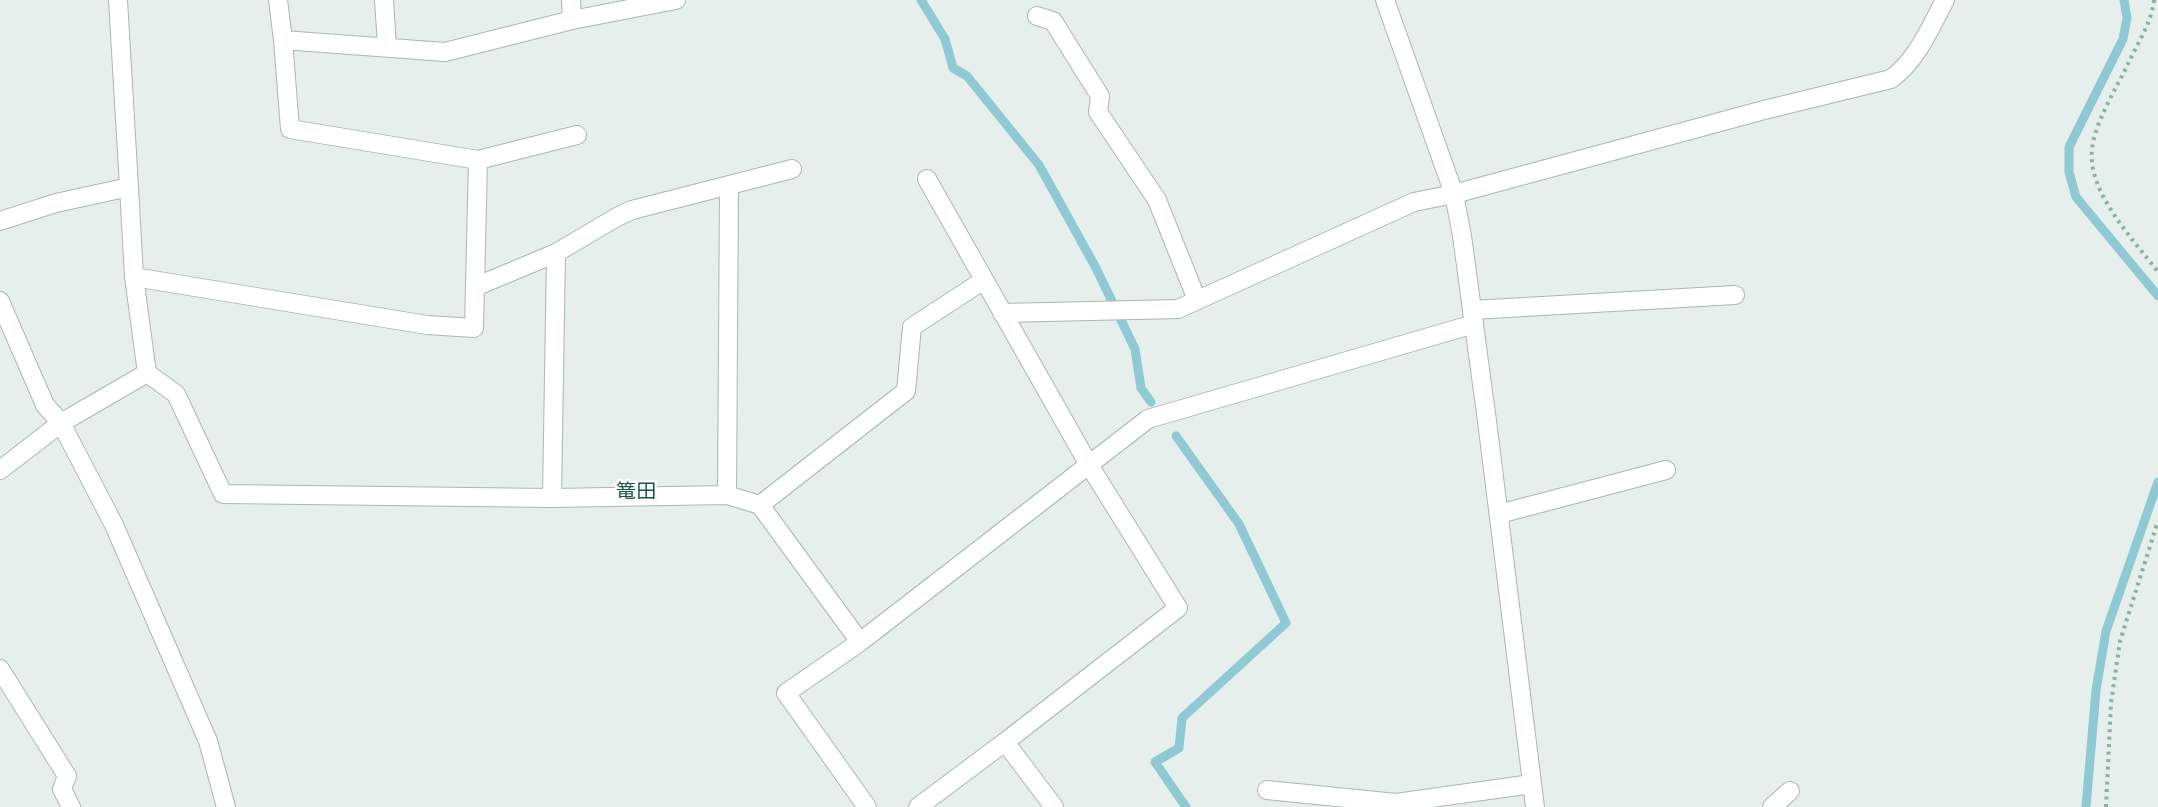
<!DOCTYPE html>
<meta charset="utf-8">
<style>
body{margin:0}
canvas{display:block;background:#e6efeb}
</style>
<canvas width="2158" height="807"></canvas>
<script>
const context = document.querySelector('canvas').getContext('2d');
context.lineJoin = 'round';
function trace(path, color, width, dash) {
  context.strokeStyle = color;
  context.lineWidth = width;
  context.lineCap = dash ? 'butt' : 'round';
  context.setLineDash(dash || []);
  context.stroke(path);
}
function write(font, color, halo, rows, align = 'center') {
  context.font = font + ' "Asap Condensed","Noto Sans JP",sans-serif';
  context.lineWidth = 5;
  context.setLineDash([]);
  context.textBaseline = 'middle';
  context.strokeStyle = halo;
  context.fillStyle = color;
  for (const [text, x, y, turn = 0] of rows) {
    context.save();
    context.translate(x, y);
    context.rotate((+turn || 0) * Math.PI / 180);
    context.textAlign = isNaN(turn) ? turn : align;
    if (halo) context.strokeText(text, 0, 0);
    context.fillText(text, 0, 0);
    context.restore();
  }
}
trace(new Path2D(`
 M921 0 945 39 953 68 967 76 1039 165 1096 268 1135 349 1141 388 1151 402
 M2124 0 2127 18 2123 39 2069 147V172L2076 197 2158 296
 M1176 436 1239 524 1286 623 1182 718 1179 748 1155 762 1186 807
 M2086 807 2096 690 2106 631 2158 482`), '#8ec9d4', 9);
const minor = new Path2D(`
 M278 0 283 40 445 52 572 20 676 0
 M384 0 387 46
 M571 0 572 20
 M1037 16 1053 21 1100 96 1098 112 1157 200 1197 300
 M283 40 290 129 478 160 577 135
 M927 179 1089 465 1178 608 1005 742 1054 807
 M129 187 134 277 147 373
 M0 221 56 203 129 187 118 0
 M134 277 427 325 474 328 478 160
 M475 287 556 253
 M0 301 45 405 61 423 114 525 208 741 226 807
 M1472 310 1735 295
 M1002 313 1178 309 1414 202 1454 194 1764 110 1891 79C1917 60 1930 28 1945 0
 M0 470 61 423 147 373 176 394 223 494 552 498 727 495 760 505 860 642
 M727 495 729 186
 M552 498 556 253 617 217 632 210 792 169
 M760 505 906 391 912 327 984 280
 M1499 514 1666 470
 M0 669 67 776 62 789 71 807
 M1267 790 1396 803 1532 784
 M867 807 786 693 860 642 1148 419 1474 324
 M918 807 1005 742
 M1772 807 1790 791`);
const tertiary = new Path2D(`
 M1385 0 1454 194 1462 236 1487 421 1535 807`);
trace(minor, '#a8b8b2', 20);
trace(tertiary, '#a8b8b2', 20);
trace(new Path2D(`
 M2154 0C2152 22 2137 44 2128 64 2117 87 2094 124 2092 149 2087 192 2133 239 2158 272
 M2106 807 2111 703 2120 641 2158 521`), '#86b3a5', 4, [3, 4.5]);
trace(minor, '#fff', 18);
trace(tertiary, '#fff', 18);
write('20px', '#1f5548', '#f7fbf9', [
 ["篭田",636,492]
]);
</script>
